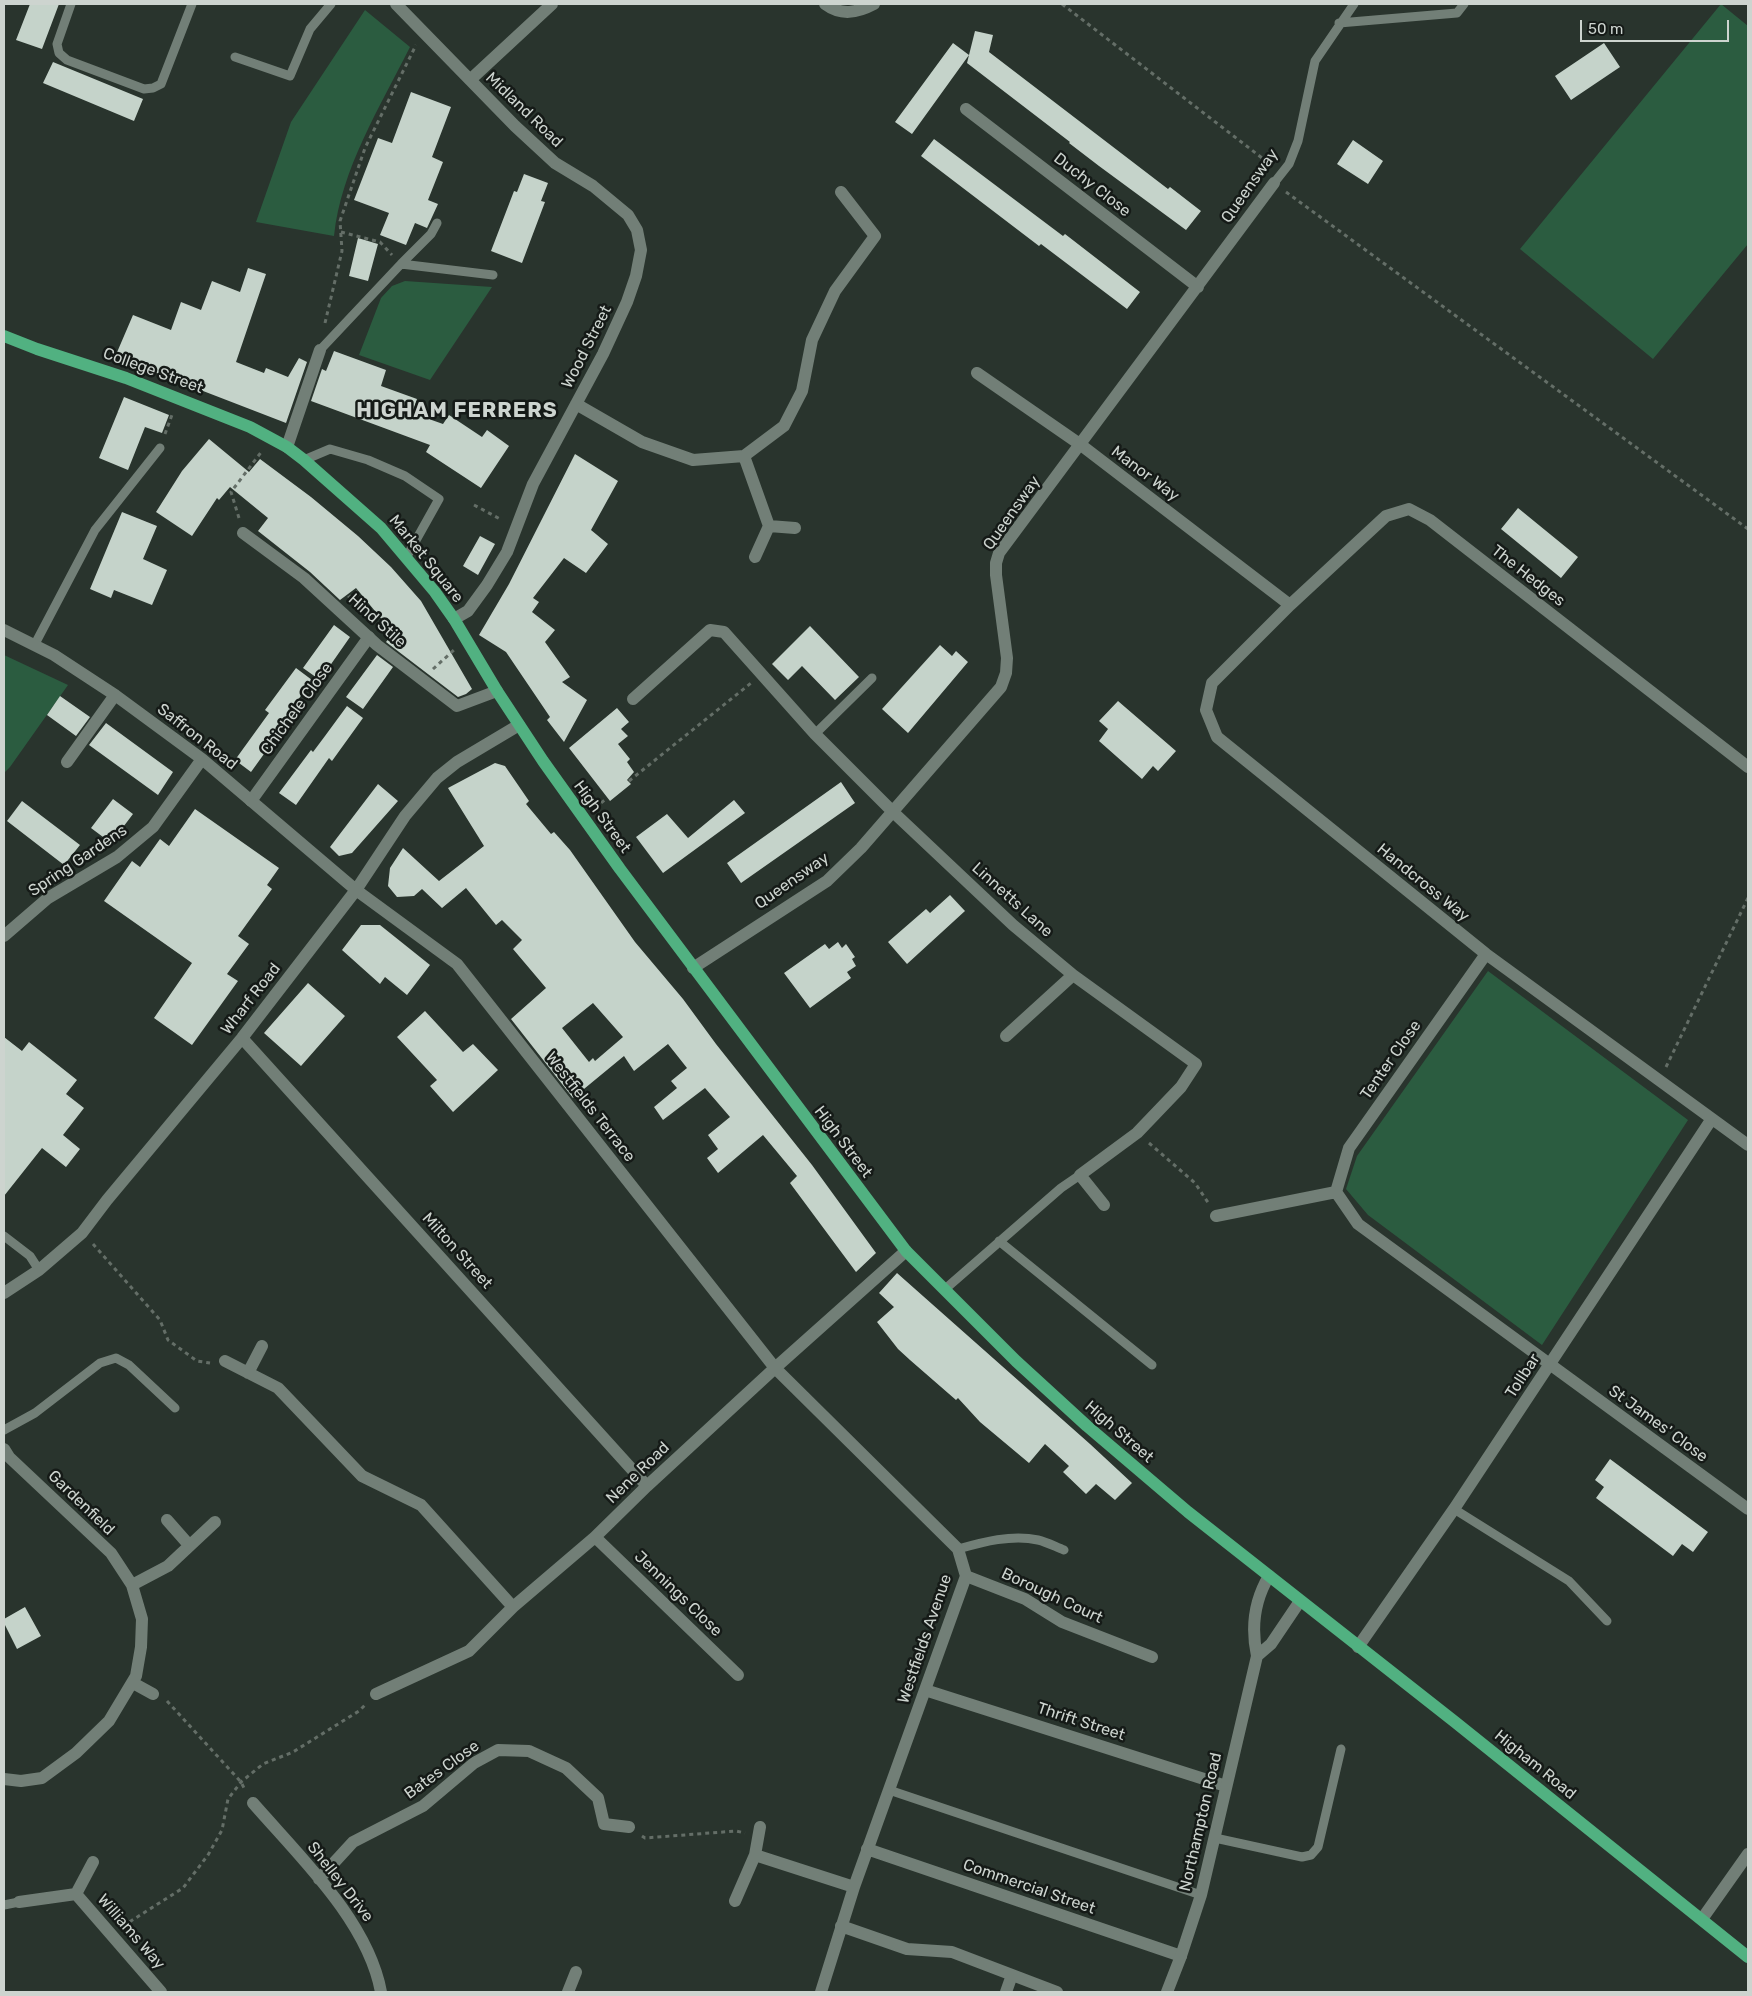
<!DOCTYPE html>
<style>
body{margin:0}
#map{position:relative;width:1752px;height:1996px;overflow:hidden;background:#29342d;font-family:Rubik,sans-serif}
canvas{display:block}
.frame{position:absolute;inset:0;border:5px solid #cdd4cf;pointer-events:none}
.scale{position:absolute;left:1580px;top:20px;width:149px;height:22px;box-sizing:border-box;border:2px solid #cdd4cf;border-top:0;padding-left:6px;font-size:15px;line-height:18px;white-space:nowrap;color:#cdd4cf;-webkit-text-stroke:4px #151a17;paint-order:stroke}
</style>
<div id="map">
<canvas width="1752" height="1996"></canvas>
<div class="frame"></div>
<div class="scale">50 m</div>
</div>
<script>
const context = document.querySelector('canvas').getContext('2d');
context.lineJoin = 'round';
function fillPath(path, color) {
  context.fillStyle = color;
  context.fill(path, 'evenodd');
}
function trace(path, color, width, dash) {
  context.strokeStyle = color;
  context.lineWidth = width;
  context.lineCap = dash ? 'butt' : 'round';
  context.setLineDash(dash || []);
  context.stroke(path);
}
function write(font, color, halo, rows, align = 'center') {
  context.font = font + ' Rubik,sans-serif';
  context.lineWidth = 5;
  context.setLineDash([]);
  context.textBaseline = 'middle';
  context.strokeStyle = halo;
  context.fillStyle = color;
  for (const [text, x, y, turn = 0] of rows) {
    context.save();
    context.translate(x, y);
    context.rotate((+turn || 0) * Math.PI / 180);
    context.textAlign = isNaN(turn) ? turn : align;
    if (halo) context.strokeText(text, 0, 0);
    context.fillText(text, 0, 0);
    context.restore();
  }
}
fillPath(new Path2D(`
 M1721 4 1748 26V244L1653 359 1520 249Z
 M365 10 410 47C380 107 341 169 334 236L256 222 291 122Z
 M405 281 492 287 430 380 359 355 381 298 392 286Z
 M4 655 68 685 10 767 4 773Z
 M1488 971 1688 1120 1542 1345 1368 1215 1346 1189 1357 1156Z`), '#2b5c40');
fillPath(new Path2D(`
 M30 4H59L42 49 16 40Z
 M975 31 993 35 989 52 1168 189 1170 187 1201 211 1186 230 1099 166 1069 143 1070 142 967 63Z
 M953 43 969 55 912 134 895 122Z
 M1604 43 1620 67 1571 100 1555 76Z
 M53 62 143 99 134 121 43 83Z
 M411 92 451 107 432 157 443 162 428 200 438 204 427 228 415 223 406 245 380 235 389 213 354 200 378 138 392 143Z
 M934 139 1063 236 1065 234 1140 292 1127 309 1041 244 1039 246 921 156Z
 M1353 140 1383 161 1368 184 1337 164Z
 M524 174 548 183 541 201 545 202 522 263 491 251 514 191 517 192Z
 M358 238 378 244 368 281 349 276Z
 M248 268 266 274 236 362 264 373 266 368 288 377 299 358 307 362 286 423 115 357 133 315 171 330 181 302 201 310 212 281 240 292Z
 M334 351 386 370 381 386 417 399 412 413 443 424 449 415 482 437 487 430 509 446 481 488 426 452 430 445 311 401 322 369 326 371Z
 M124 397 169 415 162 433 145 427 128 470 99 458Z
 M209 439 249 472 260 459 311 497 358 536 391 567 421 601 472 689 466 694 458 697 386 642 393 633 356 588 340 600 310 572 258 531 268 518 230 487 219 500 217 498 192 536 156 512 182 471Z
 M575 454 618 481 591 530 608 544 586 573 564 558 533 598 539 602 532 612 555 630 545 642 570 677 562 682 587 700 564 742 547 720 550 717 506 652 479 635 509 584Z
 M1518 508 1578 557 1561 578 1501 529Z
 M122 512 157 526 143 559 167 570 152 605 114 590 111 598 90 589Z
 M480 536 495 544 478 575 463 566Z
 M334 625 350 637 320 680 303 668Z
 M810 626 859 677 835 700 802 666 788 680 772 664Z
 M940 645 952 656 956 651 968 662 908 733 882 709Z
 M377 655 393 667 363 709 346 697Z
 M296 668 312 680 279 727 282 729 251 772 235 760 269 713 265 710Z
 M60 696 90 717 76 736 47 715Z
 M1118 701 1176 751 1158 771 1153 766 1142 779 1099 741 1108 729 1099 721Z
 M347 706 363 718 332 761 329 758 296 805 279 793 311 750 313 752 325 736Z
 M617 708 629 722 621 729 628 736 618 744 630 759 627 762 634 772 627 780 631 784 610 801 569 748Z
 M106 723 173 772 158 795 89 745Z
 M495 763 505 766 529 801 526 804 551 834 554 832 570 850 635 942 683 999 716 1044 812 1165 876 1253 856 1272 790 1183 797 1176 763 1135 718 1173 707 1158 718 1149 708 1135 730 1117 705 1088 663 1120 654 1107 677 1088 671 1081 687 1068 668 1044 634 1071 624 1056 573 1098 511 1019 546 988 513 949 522 940 502 920 496 925 466 888 442 908 422 889 414 896 397 897 388 886 390 868 403 848 439 881 484 846 448 788ZM593 1003 623 1037 595 1061 593 1058 589 1062 562 1028Z
 M841 782 855 803 741 883 727 863Z
 M378 784 398 801 352 853 339 856 330 847Z
 M113 799 133 814 111 843 91 828Z
 M734 800 745 813 663 873 636 837 667 814 688 838Z
 M22 801 80 845 64 865 7 821Z
 M195 809 279 868 267 885 272 889 238 936 249 944 227 974 238 981 192 1045 154 1018 192 963 104 901 132 861 140 867 160 839 169 846Z
 M950 895 965 911 907 964 888 942 926 909 930 913Z
 M361 925H380L430 965 407 995 385 977 380 984 342 950Z
 M838 942 842 948 846 944 855 957 852 959 856 966 847 972 851 978 810 1008 784 973 825 944 829 949Z
 M308 983 345 1016 301 1066 264 1033Z
 M425 1011 463 1052 473 1044 498 1070 453 1112 430 1086 437 1080 397 1037Z
 M4 1037 22 1051 29 1042 77 1080 66 1094 84 1108 63 1135 80 1149 66 1167 42 1148 4 1196Z
 M897 1273 1090 1444 1132 1483 1115 1500 1096 1484 1086 1494 1063 1472 1069 1466 1045 1444 1029 1463 980 1422 958 1398 956 1400 910 1360 898 1349 877 1322 894 1307 879 1293Z
 M1610 1459 1708 1532 1693 1552 1682 1544 1673 1556 1596 1498 1604 1487 1595 1480Z
 M25 1607 41 1636 17 1649 4 1623V1619Z`), '#c5d3ca');
trace(new Path2D(`
 M1062 4 1266 161 1268 168
 M1286 192 1748 529
 M341 232 380 242 392 255
 M325 323 342 251 340 221 365 148 416 45
 M165 434 173 412
 M474 505 502 520
 M239 518 231 492 262 451
 M348 598 358 591
 M433 669 454 650
 M629 781 751 683
 M595 808 607 798
 M1666 1067 1748 898
 M1149 1143 1195 1183 1209 1204
 M93 1244 160 1320 168 1340 197 1361 210 1363
 M167 1701 241 1782 245 1790
 M642 1836 645 1838 736 1831 745 1833
 M123 1926 183 1888 208 1855 222 1830 228 1799 241 1782 263 1764 293 1752 359 1711 365 1705`), '#646e67', 3, [4, 4]);
trace(new Path2D(`
 M71 4 57 44 59 53 67 60 144 89 153 88 161 84 192 4
 M1339 23 1457 13 1464 4
 M235 57 290 76 310 29 331 4
 M1274 183 1289 164 1298 141 1315 61 1354 4
 M401 264 431 234 437 223
 M320 350 401 264 493 275
 M304 460 330 449 368 460 405 476 439 499 406 558
 M35 644 95 530 160 448
 M815 734 872 678
 M4 1236 30 1256 39 1270
 M999 1241 1152 1365
 M944 1290 1061 1188 1080 1175
 M4 1430 35 1413 100 1363 116 1358 129 1365 175 1408
 M1454 1509 1569 1581 1607 1621
 M958 1549C983 1542 1012 1534 1038 1540 1047 1542 1056 1547 1064 1550
 M889 1790 1201 1895
 M1215 1838 1302 1857 1311 1855 1318 1847 1341 1749
 M4 1905 19 1902`), '#727f77', 9);
trace(new Path2D(`
 M251 801 369 637`), '#727f77', 12);
trace(new Path2D(`
 M396 4 515 126 555 163 593 186 628 215 637 230 641 250 636 276 627 302 603 354 533 484 507 552 487 585 468 611 454 619
 M825 4C841 16 857 13 874 4
 M470 80 552 4
 M966 109 1198 287
 M977 373 1081 445 1290 605
 M576 404 642 442 693 460 744 456 784 426 802 391 812 340 835 291 875 236 841 192
 M287 447 320 350
 M744 456 769 526 755 557
 M769 526 795 528
 M243 533 304 578 377 645 457 706 497 691
 M4 630 54 655 115 695 202 759 356 890 457 964 775 1368 958 1549 966 1576 854 1887 821 1992
 M633 699 710 630 724 632 815 734 892 811 1013 925 1073 975 1196 1064 1181 1087 1137 1133 1080 1175 1104 1205
 M67 762 115 695
 M1748 767 1430 520 1409 509 1386 516 1290 605 1212 683 1206 710 1217 737 1486 954 1748 1145
 M4 936 48 898 117 857 153 827 202 759
 M1486 954 1349 1148 1336 1192 1358 1224 1748 1509
 M693 968 827 881 861 848 1001 687 1006 673 1007 658 996 575V563L999 553 1274 183
 M1006 1036 1073 975
 M242 1038 647 1486
 M1216 1216 1336 1192
 M4 1293 39 1270 82 1233 107 1200 242 1038 356 890 405 816 437 778 457 762 519 725
 M225 1361 278 1388 362 1476 421 1505 513 1607
 M248 1373 262 1346
 M4 1449 9 1457 111 1553 132 1585 142 1619 141 1647 136 1676 109 1721 76 1753 42 1778 21 1781 4 1779
 M167 1520 189 1545
 M595 1537 738 1675
 M966 1576 1025 1599 1062 1622 1152 1657
 M132 1585 168 1566 215 1522
 M1358 1647 1454 1509 1711 1120
 M133 1683 153 1694
 M925 1690 1226 1786
 M376 1694 469 1651 513 1607 595 1537 647 1486 775 1368 906 1251
 M253 1803C300 1857 368 1921 381 1992
 M867 1849 1181 1956
 M755 1855 854 1887
 M319 1879 353 1842 423 1806 474 1763 498 1750 529 1751 566 1768 598 1798 604 1824 629 1827
 M76 1894 161 1992
 M735 1901 755 1855 760 1827
 M19 1902 76 1894 93 1862
 M1702 1919 1748 1854
 M841 1926 907 1949 952 1952 1057 1992
 M568 1992 576 1972
 M1006 1992 1012 1975`), '#727f77', 12);
trace(new Path2D(`
 M1257 1656 1271 1644 1300 1601
 M1167 1992 1181 1956 1201 1895 1257 1656C1251 1628 1254 1601 1269 1576`), '#727f77', 12);
trace(new Path2D(`
 M4 336 37 349 126 378 250 427 287 447 304 460 381 528 435 592 454 619 497 691 543 761 620 869 906 1251 1016 1361 1087 1426 1188 1512 1455 1722 1748 1957`), '#51b181', 12);
write('16px', '#cdd4cf', '#151a17', [
 ["Midland Road",524,110,44],
 ["Duchy Close",1092,185,38],
 ["Queensway",1250,186,-55],
 ["Wood Street",587,347,-63],
 ["College Street",153,371,20],
 ["Manor Way",1145,474,37],
 ["Queensway",1012,513,-55],
 ["Market Square",426,559,51],
 ["The Hedges",1528,576,38],
 ["Hind Stile",377,621,42],
 ["Chichele Close",297,709,-54],
 ["Saffron Road",197,737,38],
 ["High Street",602,817,54],
 ["Spring Gardens",78,861,-34],
 ["Queensway",792,881,-35],
 ["Handcross Way",1423,883,39],
 ["Linnetts Lane",1012,900,42],
 ["Wharf Road",251,999,-52],
 ["Tenter Close",1391,1060,-55],
 ["Westfields Terrace",590,1107,52],
 ["High Street",843,1142,53],
 ["Milton Street",457,1251,48],
 ["Tollbar",1523,1376,-57],
 ["St James' Close",1658,1424,36],
 ["High Street",1119,1432,41],
 ["Nene Road",638,1473,-44],
 ["Gardenfield",81,1503,44],
 ["Jennings Close",678,1594,44],
 ["Borough Court",1052,1596,25],
 ["Westfields Avenue",925,1639,-71],
 ["Thrift Street",1081,1722,18],
 ["Higham Road",1535,1765,39],
 ["Bates Close",442,1770,-36],
 ["Northampton Road",1201,1822,-77],
 ["Shelley Drive",340,1882,52],
 ["Commercial Street",1029,1887,19],
 ["Williams Way",131,1932,49]
]);
context.letterSpacing = '1px';
write('bold 21px', '#cdd4cf', '#151a17', [
 ["HIGHAM FERRERS",457,411]
]);
context.letterSpacing = '0px';
</script>
